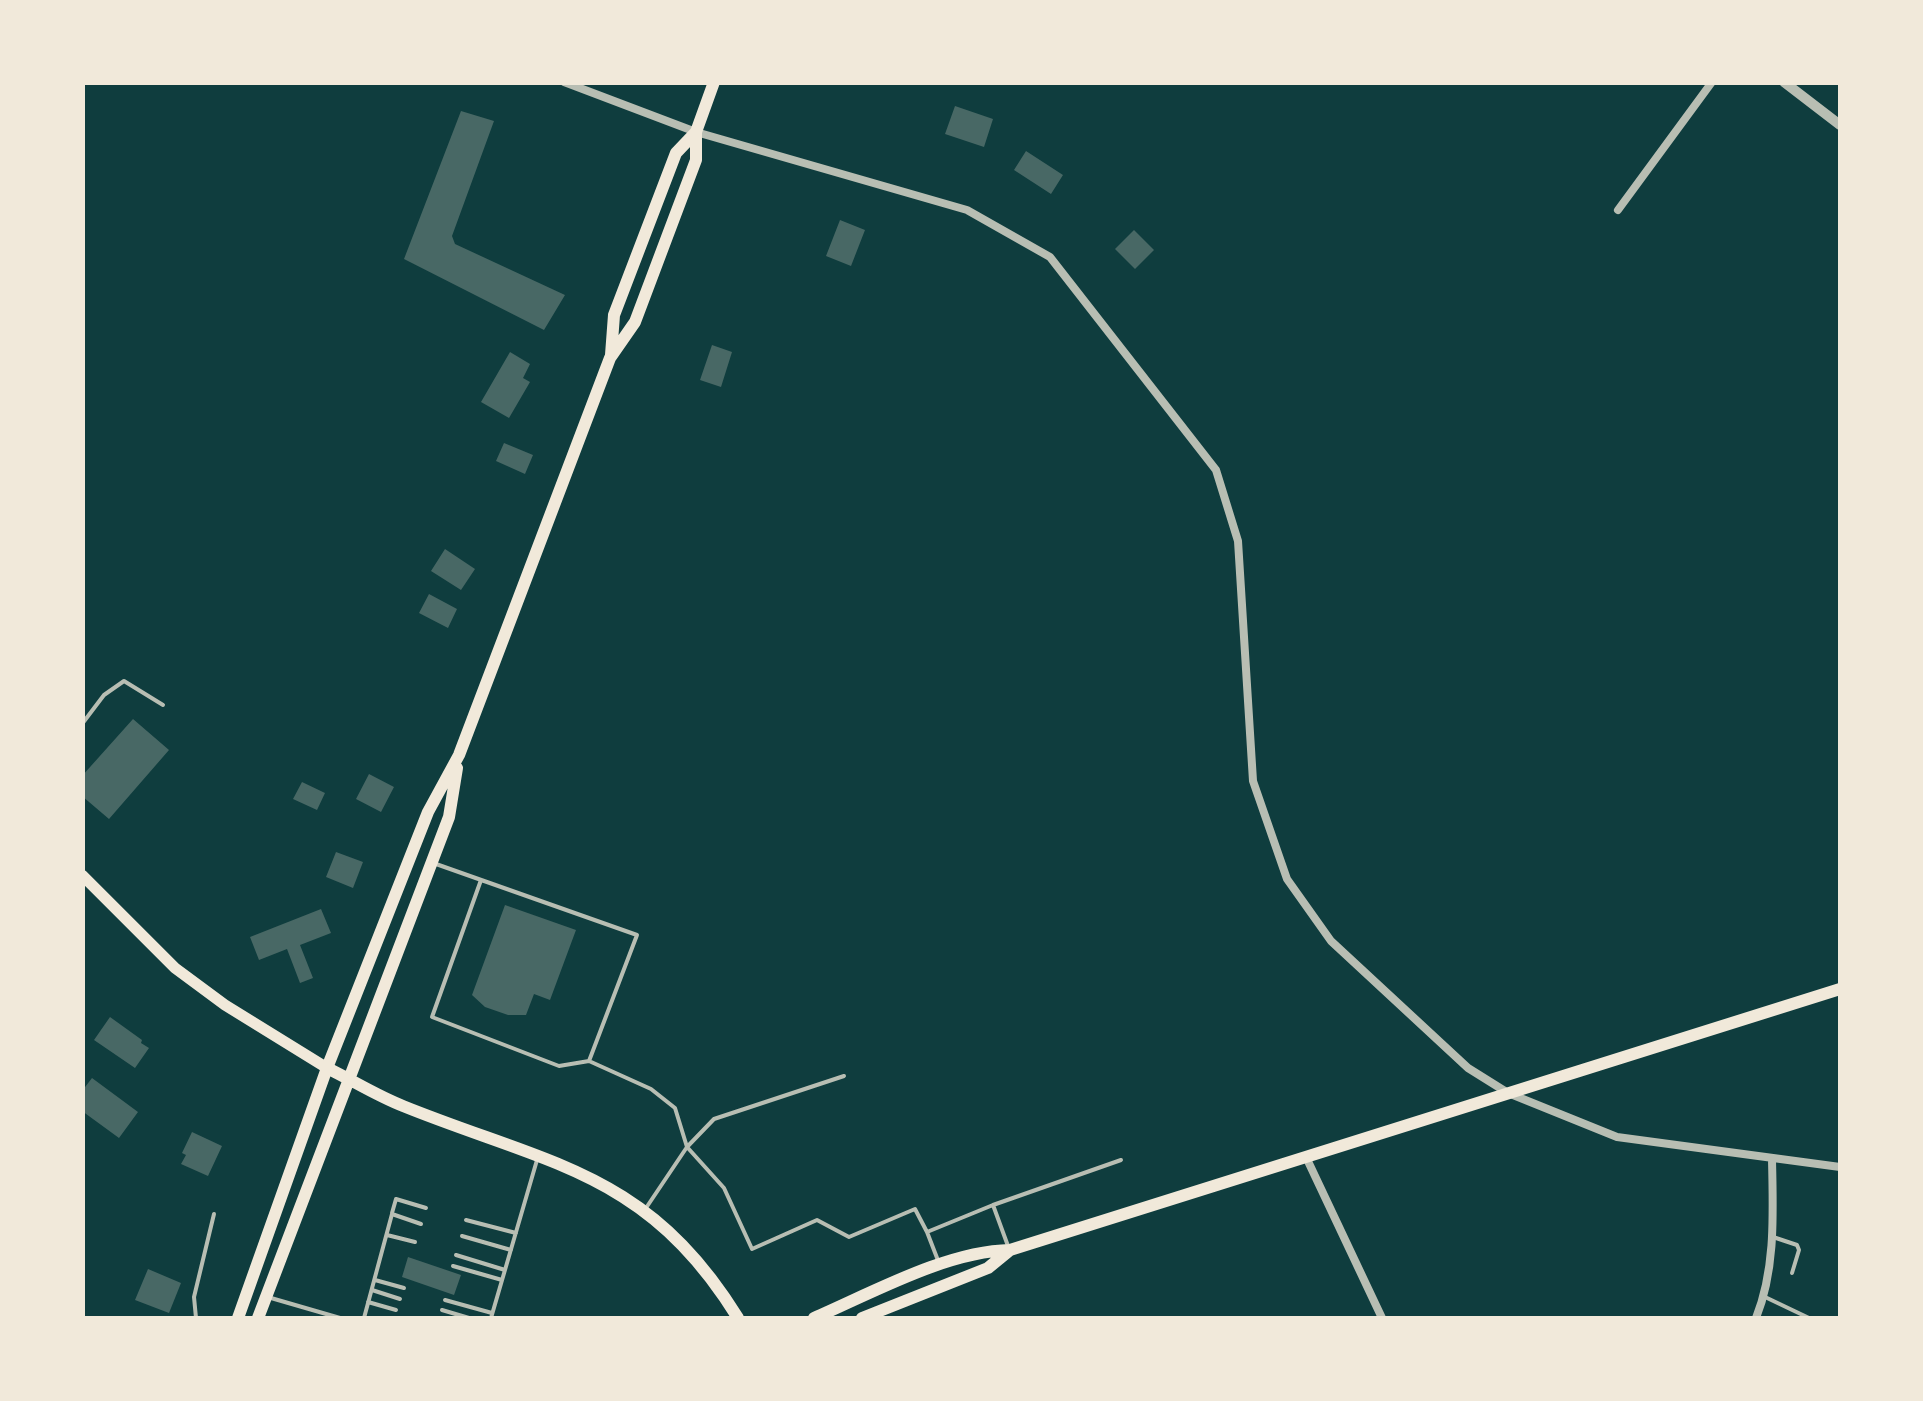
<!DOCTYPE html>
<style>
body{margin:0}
#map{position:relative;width:1923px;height:1401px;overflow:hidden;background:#0f3d3e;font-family:Bitter,serif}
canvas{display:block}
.frame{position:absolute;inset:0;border:85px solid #f1e9da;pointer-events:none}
</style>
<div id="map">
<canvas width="1923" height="1401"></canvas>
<div class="frame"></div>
</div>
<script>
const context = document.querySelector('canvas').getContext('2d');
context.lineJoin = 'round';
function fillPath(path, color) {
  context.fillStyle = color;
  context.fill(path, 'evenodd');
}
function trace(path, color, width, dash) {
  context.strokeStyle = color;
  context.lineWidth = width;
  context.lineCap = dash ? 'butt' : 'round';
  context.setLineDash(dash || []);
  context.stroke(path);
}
fillPath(new Path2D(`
 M955 106 993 119 984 147 945 134Z
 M461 111 494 121 452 236 455 244 565 295 544 330 404 259Z
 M1026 151 1063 175 1051 194 1014 170Z
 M840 220 865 230 851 266 826 256Z
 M1134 230 1154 250 1135 269 1115 249Z
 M712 345 732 352 721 387 700 380Z
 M510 352 530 364 523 378 530 382 509 418 481 402Z
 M504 443 533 455 525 474 496 461Z
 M445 549 475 569 461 590 431 571Z
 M429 594 457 609 448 628 419 613Z
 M133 719 169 750 109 819 82 796V776Z
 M369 774 394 787 381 812 356 799Z
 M302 782 325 793 317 810 293 799Z
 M336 852 363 862 353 888 326 877Z
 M505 905 576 930 550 1000 534 994 526 1015H508L485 1007 472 995Z
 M321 909 331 933 300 945 313 978 300 983 287 949 259 960 250 937Z
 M110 1017 142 1040 141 1043 149 1048 135 1068 94 1040Z
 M92 1078 138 1112 119 1138 82 1111V1091Z
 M192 1132 222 1146 208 1176 181 1164 186 1155 182 1153Z
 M408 1257 461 1275 454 1295 402 1277Z
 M148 1269 181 1283 169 1313 135 1300Z`), '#486865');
trace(new Path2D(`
 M82 724 104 695 124 681 163 705
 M436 864 637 935 589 1061 651 1089 675 1108 687 1147 714 1119 844 1076
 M481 880 432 1017 559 1066 589 1061
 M646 1208 687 1147 724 1188 752 1249 817 1220 849 1237 915 1209 927 1232
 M392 1213 396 1199 426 1208
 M466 1220 516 1233
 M387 1235 415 1242
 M462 1236 511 1250
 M1773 1237 1797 1245 1799 1250 1792 1273
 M1008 1246 993 1205 1121 1160
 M456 1255 505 1270
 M939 1263 927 1232 993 1205
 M453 1266 502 1280
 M375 1280 404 1288
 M372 1290 400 1299
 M1765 1297 1809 1318
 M271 1298 340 1318
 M445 1300 492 1313
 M368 1302 396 1310
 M442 1310 469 1318
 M196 1318 194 1297 214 1214
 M364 1318 392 1214 421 1224
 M491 1318 537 1160`), '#b8beb3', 4);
trace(new Path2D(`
 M564 82 696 132 967 210 1050 257 1216 470 1238 541 1253 781 1287 879 1331 941 1468 1068 1508 1093 1617 1137 1840 1167
 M1618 210 1712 82
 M1306 1157 1382 1318
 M1756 1318C1776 1268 1773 1212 1772 1159`), '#b8beb3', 8);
trace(new Path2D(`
 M1784 82 1840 125`), '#b8beb3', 10);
trace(new Path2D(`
 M82 875 175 968 225 1005 327 1068`), '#f1e9da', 11);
trace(new Path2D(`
 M611 355 614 315 676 153 696 132
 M327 1068C352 1080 377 1096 403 1106 549 1165 647 1171 738 1318
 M238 1318 327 1068 428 812 459 755 610 358 635 322 696 160V132L714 82
 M258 1318 449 817 457 768
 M814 1318C872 1293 947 1251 1010 1250L1840 989
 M862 1318 988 1268 1010 1250`), '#f1e9da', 12);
</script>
